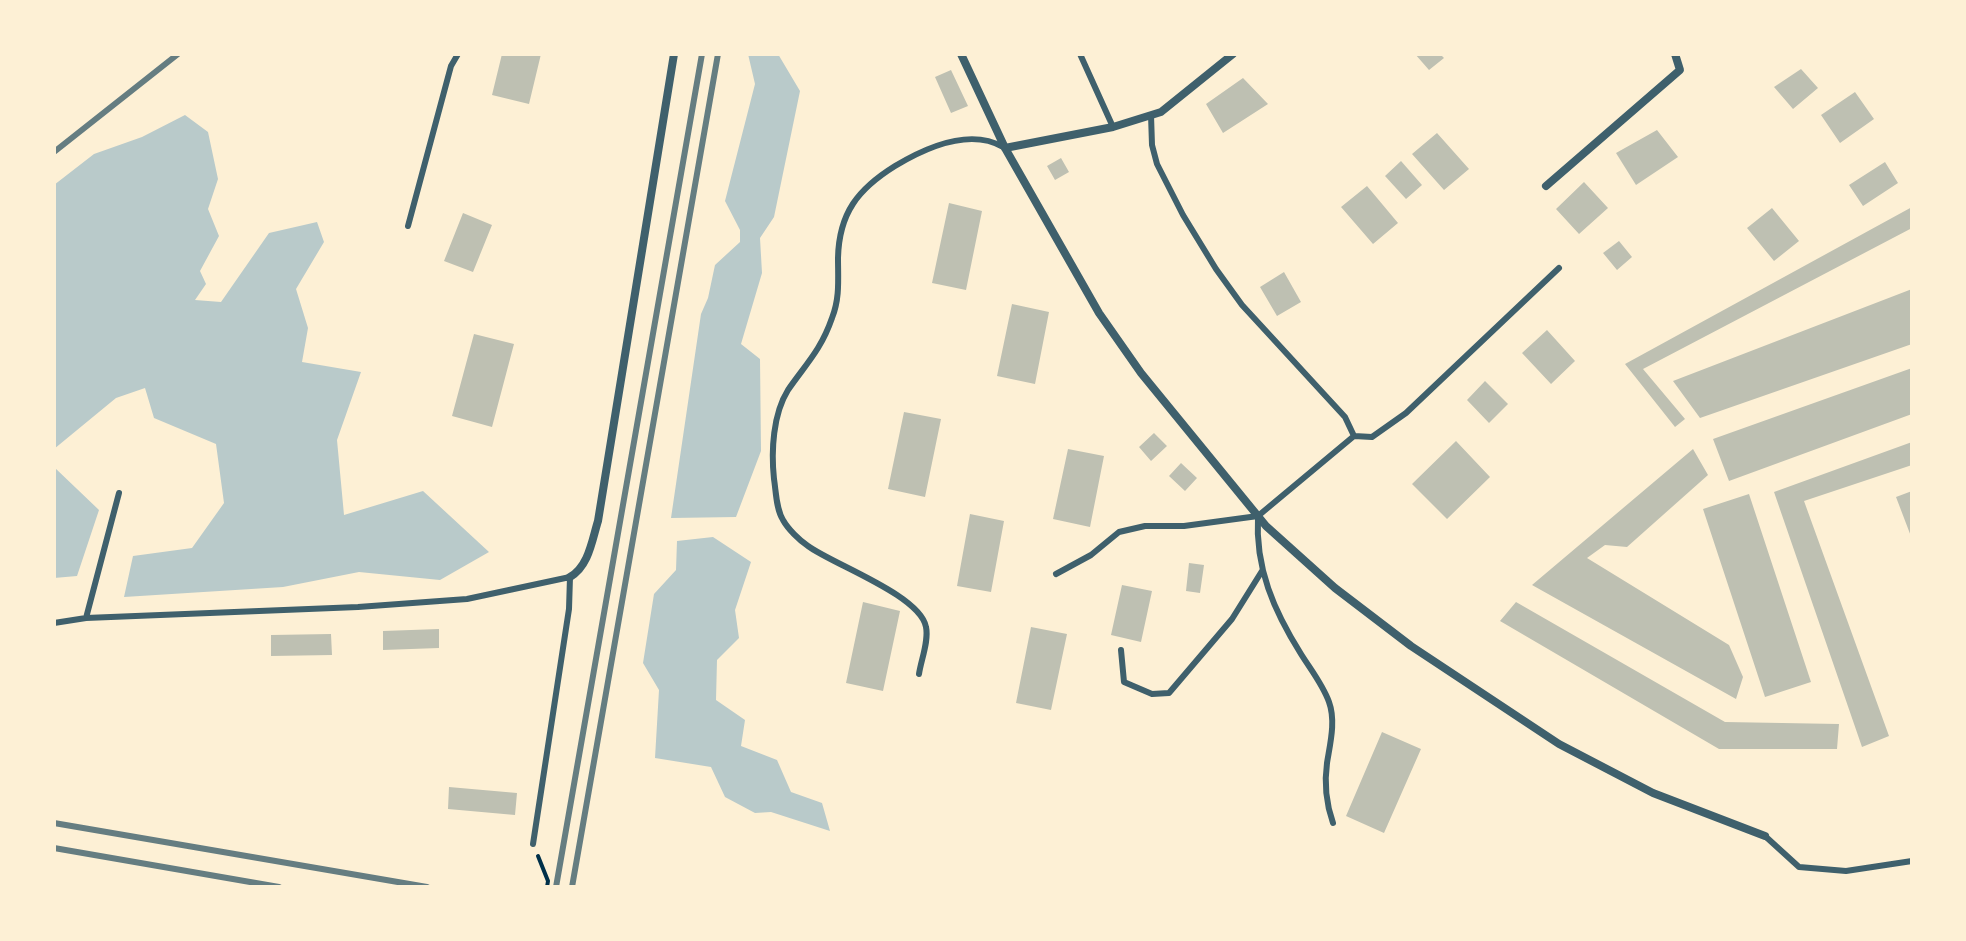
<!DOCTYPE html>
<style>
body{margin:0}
#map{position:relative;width:1966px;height:941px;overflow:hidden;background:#fdf0d5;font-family:Ubuntu,sans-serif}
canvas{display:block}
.frame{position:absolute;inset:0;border:56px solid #fdf0d5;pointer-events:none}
</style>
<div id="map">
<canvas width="1966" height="941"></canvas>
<div class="frame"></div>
</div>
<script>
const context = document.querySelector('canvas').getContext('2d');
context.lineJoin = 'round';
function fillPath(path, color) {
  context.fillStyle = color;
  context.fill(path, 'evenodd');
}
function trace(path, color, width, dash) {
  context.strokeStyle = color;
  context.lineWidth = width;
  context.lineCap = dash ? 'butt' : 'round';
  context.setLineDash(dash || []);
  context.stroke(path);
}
fillPath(new Path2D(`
 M748 54H778L800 91 774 217 760 238 762 273 741 344 760 359 761 451 736 517 671 518 701 314 708 298 715 265 740 242V230L725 201 755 84Z
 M185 115 208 132 218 179 208 209 219 236 200 271 206 284 195 300 221 302 269 233 317 222 324 242 296 289 308 328 302 362 361 372 337 440 344 515 423 491 489 552 440 580 359 572 283 587 124 597 133 556 192 548 224 503 216 444 154 418 145 388 116 398 54 449V185L94 154 142 137Z
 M54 467 99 510 77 576 54 578Z
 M713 537 751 562 735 610 739 638 717 660 716 700 745 720 741 746 777 760 791 792 822 803 830 831 771 812 755 813 725 797 711 767 655 758 659 690 643 663 654 594 676 570 677 541Z`), '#b9caca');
fillPath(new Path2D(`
 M502 54H541L529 104 492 95Z
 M1415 54H1440L1444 58 1429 70Z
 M1801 69 1818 88 1793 109 1774 87Z
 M951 70 968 106 951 113 935 77Z
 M1243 78 1268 104 1223 133 1206 104Z
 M1855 92 1874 119 1840 143 1821 115Z
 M1657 130 1678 157 1636 185 1616 153Z
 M1437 133 1469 169 1444 190 1412 154Z
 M1061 158 1069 172 1055 180 1047 166Z
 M1401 161 1422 185 1406 199 1385 176Z
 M1885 162 1898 183 1863 206 1849 185Z
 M1584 182 1608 208 1579 234 1556 209Z
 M1367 186 1398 223 1373 244 1341 207Z
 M949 203 982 211 966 290 932 283Z
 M1912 207V228L1643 369 1685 419 1675 427 1625 364Z
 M1772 208 1799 241 1774 261 1747 228Z
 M463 213 492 225 473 272 444 261Z
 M1619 241 1632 257 1617 270 1603 253Z
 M1284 272 1301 302 1277 316 1260 287Z
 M1912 289V344L1700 418 1673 381Z
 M1012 304 1049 312 1035 384 997 376Z
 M1547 330 1575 361 1551 384 1522 353Z
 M474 334 514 344 492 427 452 416Z
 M1912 368V414L1729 481 1713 439Z
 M1485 381 1508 404 1489 423 1467 400Z
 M904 412 941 419 925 497 888 489Z
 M1154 433 1167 446 1151 461 1139 447Z
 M1456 441 1490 477 1447 519 1412 484Z
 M1912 442V465L1804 501 1889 736 1862 747 1774 492Z
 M1068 449 1104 456 1090 527 1053 519Z
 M1693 449 1708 475 1627 547 1605 545 1587 558 1729 645 1743 677 1736 699 1532 585Z
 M1181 463 1197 478 1185 491 1169 476Z
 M1912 491V539L1896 497Z
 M1749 494 1811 682 1765 697 1703 509Z
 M970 514 1004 521 991 592 957 586Z
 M1189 563 1204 565 1200 593 1186 591Z
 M1122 585 1152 591 1141 642 1111 635Z
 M863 602 900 611 883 691 846 683Z
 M1516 602 1725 722 1839 724 1837 749H1719L1500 621Z
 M1031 627 1067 634 1051 710 1016 703Z
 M439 629V648L383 650V631Z
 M331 634 332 655 271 656V635Z
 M1382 732 1421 749 1384 833 1346 816Z
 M449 787 517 793 515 815 448 809Z`), '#bec0b2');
trace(new Path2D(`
 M538 856 548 881 547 887`), '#003049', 4);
trace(new Path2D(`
 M1080 54 1113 127
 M1151 115 1152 145 1157 164 1183 215 1216 269 1242 305 1345 417 1354 436
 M408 226 451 66 458 54
 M1258 516C1255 568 1274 611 1301 654 1311 670 1323 685 1329 702 1336 721 1330 744 1327 763 1324 784 1326 803 1333 823
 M1056 574 1091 555 1119 532 1145 526H1184L1258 516 1354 436 1372 437 1406 413 1559 268
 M86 618 119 493
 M54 623 86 618 358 607 467 599 570 577 569 609 533 844
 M1121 650 1124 682 1152 694 1169 693 1232 619 1262 571
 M919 674C921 660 929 641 926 627 920 595 832 564 808 546 799 540 788 529 783 520 776 509 776 491 774 479 771 451 773 414 788 390 806 364 821 350 832 318 840 298 838 279 838 258 839 213 858 189 895 166 925 148 970 128 1003 147
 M1765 836 1799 867 1846 871 1912 861`), '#3f606c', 6);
trace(new Path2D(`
 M961 54 1005 148 1099 313 1141 373 1266 526 1335 588 1411 646 1559 744 1653 793 1765 836
 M1005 148 1113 127 1161 112 1233 54
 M1546 186 1680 70 1675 54
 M570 577C589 566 592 540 598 521L674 54`), '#3f606c', 8);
trace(new Path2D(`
 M54 152 178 54
 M54 823 427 887
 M54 848 279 887
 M556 887 702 54
 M572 887 718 54`), '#657d81', 6);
</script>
